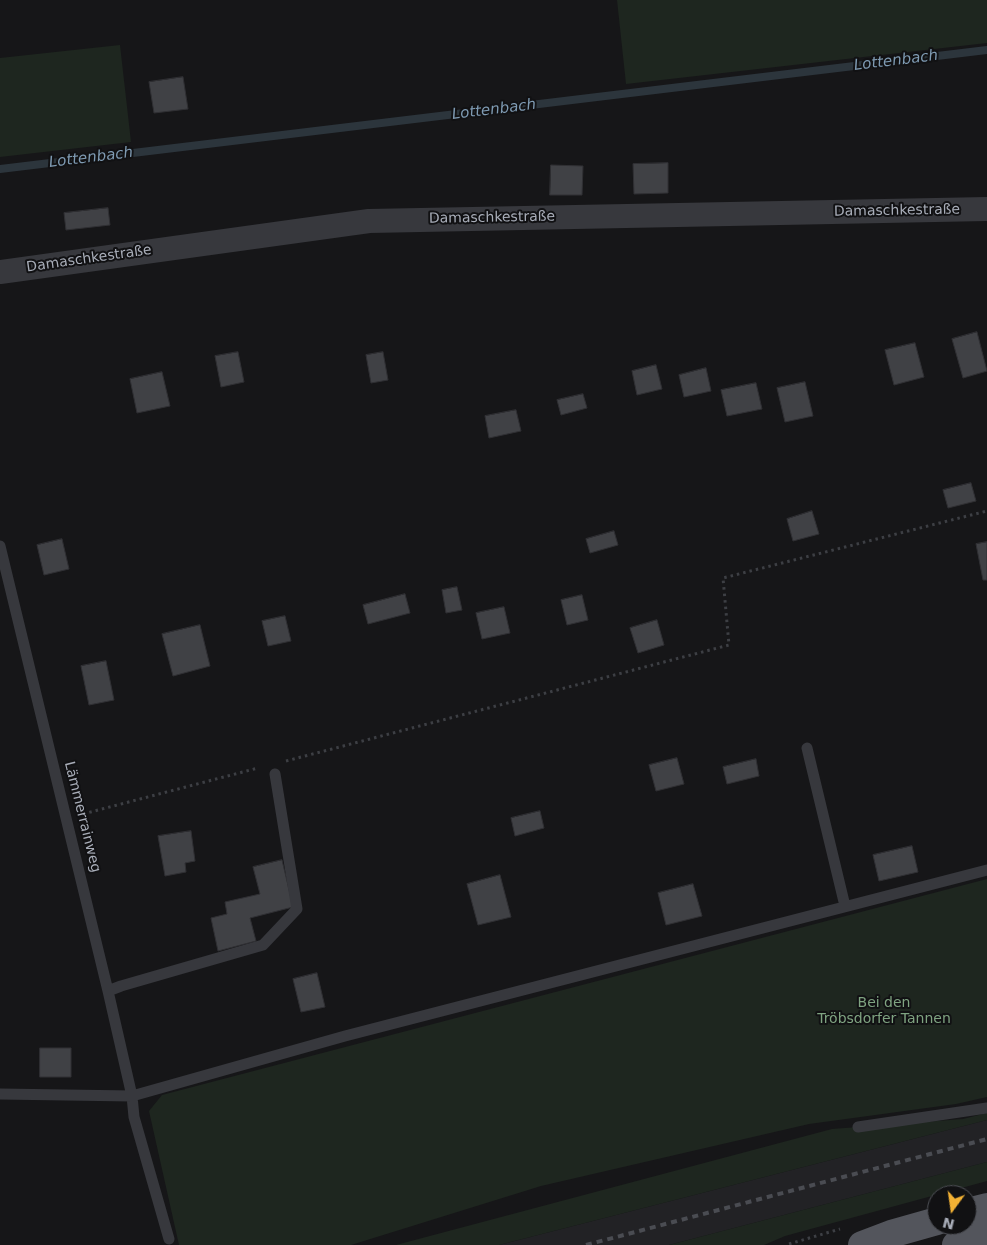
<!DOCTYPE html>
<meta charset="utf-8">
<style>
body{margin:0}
#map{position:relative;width:987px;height:1245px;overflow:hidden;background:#161618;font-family:"DejaVu Sans",sans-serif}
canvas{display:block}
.north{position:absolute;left:927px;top:1185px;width:50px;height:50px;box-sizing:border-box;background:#111113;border:1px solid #4d4f55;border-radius:50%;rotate:194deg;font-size:14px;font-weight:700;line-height:20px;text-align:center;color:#a8adb8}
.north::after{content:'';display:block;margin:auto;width:18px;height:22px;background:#f2b134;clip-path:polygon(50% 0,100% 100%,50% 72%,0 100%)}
</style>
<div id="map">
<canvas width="987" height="1245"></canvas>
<div class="north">N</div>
</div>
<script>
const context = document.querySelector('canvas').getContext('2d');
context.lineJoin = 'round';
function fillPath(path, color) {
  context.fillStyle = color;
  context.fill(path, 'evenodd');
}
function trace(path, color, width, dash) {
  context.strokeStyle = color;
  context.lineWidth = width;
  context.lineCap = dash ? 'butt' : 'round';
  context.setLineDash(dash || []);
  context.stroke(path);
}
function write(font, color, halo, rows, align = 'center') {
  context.font = font + ' "DejaVu Sans",sans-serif';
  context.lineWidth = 4;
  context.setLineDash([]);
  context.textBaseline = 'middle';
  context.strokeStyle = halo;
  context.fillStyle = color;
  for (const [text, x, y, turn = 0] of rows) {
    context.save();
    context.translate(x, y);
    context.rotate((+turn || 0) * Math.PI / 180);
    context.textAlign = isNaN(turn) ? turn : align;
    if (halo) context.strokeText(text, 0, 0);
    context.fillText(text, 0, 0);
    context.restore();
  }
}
fillPath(new Path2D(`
 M987 1120V1162L669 1245H499Z`), '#222225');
fillPath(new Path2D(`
 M617 0H987V43L626 84Z
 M120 45 131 142 0 157V58Z
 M987 879V1097L956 1104 809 1124 541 1186 351 1245H179L149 1111 162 1095Z
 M987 1113V1120L499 1245H396L832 1129 963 1119Z
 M987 1162V1181L785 1236 764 1245H669Z`), '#1e261f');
trace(new Path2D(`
 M0 169 987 50`), '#2c353c', 8);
const building = new Path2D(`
 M183 77 188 109 154 113 149 82Z
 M668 163V193L634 194 633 164Z
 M551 165 583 166 582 195H550Z
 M108 208 110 225 66 230 64 213Z
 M977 332 987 371 963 378 952 339Z
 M915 343 924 377 894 385 885 350Z
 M238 352 244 382 221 387 215 356Z
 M383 352 388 380 371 383 366 355Z
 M656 365 662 389 637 395 632 371Z
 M706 368 711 391 684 397 679 375Z
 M162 372 170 406 137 413 130 379Z
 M805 382 813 416 785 422 777 388Z
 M756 383 762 409 727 416 721 390Z
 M583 394 587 408 561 415 557 400Z
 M516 410 521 431 489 438 485 416Z
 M971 483 976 501 948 508 943 490Z
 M812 511 819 534 793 541 787 519Z
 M614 531 618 545 590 553 586 539Z
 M62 539 69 569 44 575 37 545Z
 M987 542V580H983L976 544Z
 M457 587 462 610 446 613 442 590Z
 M405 594 410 613 368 624 363 605Z
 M582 595 588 620 567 625 561 600Z
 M504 607 510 633 482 639 476 613Z
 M285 616 291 641 268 646 262 621Z
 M657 620 664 645 638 653 630 628Z
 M200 625 210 666 173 676 162 634Z
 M106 661 114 700 89 705 81 666Z
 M677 758 684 784 656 791 649 765Z
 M756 759 759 776 727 784 723 767Z
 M540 811 544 828 515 836 511 818Z
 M191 831 195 861 185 863 186 872 165 876 158 836Z
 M912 846 918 872 879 881 873 855Z
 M282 860 293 907 250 918 256 941 218 951 211 918 227 914 225 902 260 894 253 867Z
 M500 875 511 917 478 925 467 884Z
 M693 884 702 916 666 925 658 893Z
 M317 973 325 1007 301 1012 293 979Z
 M40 1048H71V1077H40Z`);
fillPath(building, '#404145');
trace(building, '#303034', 1);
trace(new Path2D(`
 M286 761 729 645 723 578 987 511
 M83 814 258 768
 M789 1244 840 1229`), '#3d3f44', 3, [2.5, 4]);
trace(new Path2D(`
 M0 546 108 991 132 1096 134 1117 169 1239
 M807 748 845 906
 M108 991 121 986 263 945 297 909 275 774
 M0 1094 132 1096 345 1036 987 870
 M858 1127 987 1108`), '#37383d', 11);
trace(new Path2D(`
 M0 272 369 221 987 209`), '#37383d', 24);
trace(new Path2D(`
 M967 1212 987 1207
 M862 1245 891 1234 937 1221
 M956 1245 987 1235`), '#53555c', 28);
trace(new Path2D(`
 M586 1245 987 1139`), '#4a4c52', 4, [6, 5]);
write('14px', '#a8adb8', '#111113', [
 ["Damaschkestraße",897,211,-1],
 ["Damaschkestraße",492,218,-1],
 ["Damaschkestraße",89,259,-8],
 ["Lämmerrainweg",82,817,76]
]);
write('14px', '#7fa381', '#111113', [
 ["Bei den",884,1003],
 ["Tröbsdorfer Tannen",884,1019]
]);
write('italic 15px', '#7f9bb3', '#111113', [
 ["Lottenbach",896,61,-7],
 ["Lottenbach",494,110,-7],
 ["Lottenbach",91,158,-7]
]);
</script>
